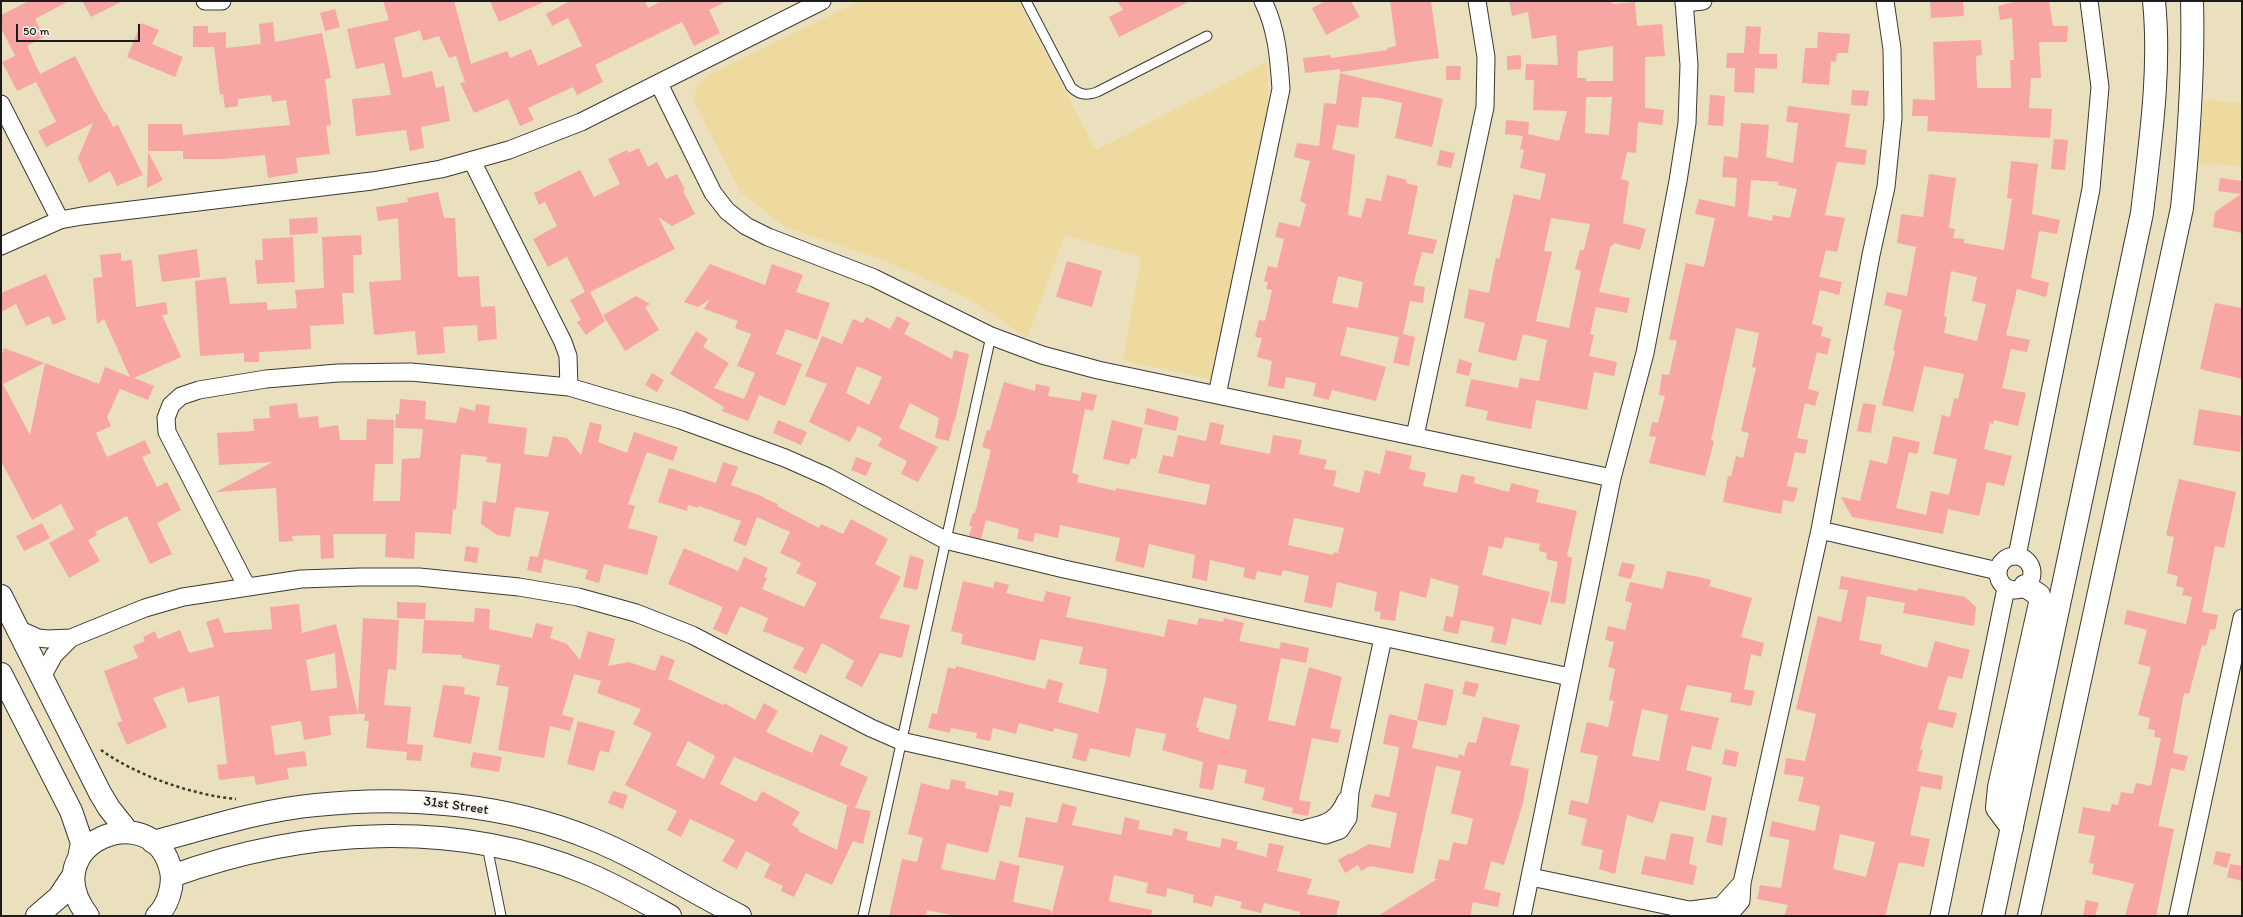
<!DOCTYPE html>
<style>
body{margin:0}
#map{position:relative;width:2243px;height:917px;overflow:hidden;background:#eae0bd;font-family:Itim,sans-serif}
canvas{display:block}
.frame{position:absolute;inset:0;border:2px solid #1c1c1c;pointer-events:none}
.scale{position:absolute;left:16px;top:24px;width:124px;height:18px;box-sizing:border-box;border:2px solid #1c1c1c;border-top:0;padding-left:5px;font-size:12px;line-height:14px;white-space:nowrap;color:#1c1c1c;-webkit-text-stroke:3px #f7f3e8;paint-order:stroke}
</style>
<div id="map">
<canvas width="2243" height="917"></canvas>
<div class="frame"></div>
<div class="scale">50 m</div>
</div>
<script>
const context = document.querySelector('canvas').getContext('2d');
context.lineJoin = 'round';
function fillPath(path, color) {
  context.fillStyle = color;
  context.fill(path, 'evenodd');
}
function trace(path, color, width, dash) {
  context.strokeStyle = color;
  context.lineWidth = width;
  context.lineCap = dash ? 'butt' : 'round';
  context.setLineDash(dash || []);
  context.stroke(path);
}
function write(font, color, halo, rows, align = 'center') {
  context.font = font + ' Itim,sans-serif';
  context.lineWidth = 3.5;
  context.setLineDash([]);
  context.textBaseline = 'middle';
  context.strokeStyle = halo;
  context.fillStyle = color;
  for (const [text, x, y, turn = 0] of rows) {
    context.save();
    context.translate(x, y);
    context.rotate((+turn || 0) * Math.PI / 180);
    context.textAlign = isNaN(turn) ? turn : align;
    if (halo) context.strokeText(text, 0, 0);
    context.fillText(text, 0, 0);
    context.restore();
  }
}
fillPath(new Path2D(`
 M860 1H1018L1096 150 1267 62 1269 113 1214 380 1123 360 1141 258 1065 235 1027 338 969 299 886 261 786 227 741 193 694 102 696 88 707 76Z
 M2203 100 2242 103V166L2198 163Z`), '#eeda9e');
fillPath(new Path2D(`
 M29 1H69L35 19 44 37 27 46 40 74 75 56 104 112 105 111 113 127 118 125 143 175 117 186 110 171 89 183 78 158 93 123 46 147 38 131 56 122 36 82 17 91 2 62 15 56 1 28V15Z
 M82 1H123L91 17Z
 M383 1H454L471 64 507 51 510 58 531 49 538 66 582 46 568 18 552 26 546 14 570 1H645L648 8 661 1H727L709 10 720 33 694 46 682 22 595 65 603 82 577 95 573 87 528 108 534 120 520 126 508 99 474 113 460 83 465 82 456 56 449 58 439 36 423 41 420 30 394 38 403 78 432 71 436 88 444 86 450 121 421 127 424 148 410 151 406 130 356 136 352 99 391 95 384 63 356 69 347 29 389 20Z
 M490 1H546L499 22Z
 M1117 1H1190L1119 37 1109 17 1123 10Z
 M1325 1H1351L1360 17 1326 35 1312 8Z
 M1390 1H1431L1439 58 1340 72V69L1305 73 1303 58 1330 55 1331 58 1388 50 1387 48 1396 46Z
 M1509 1H1612L1613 4 1635 2 1637 26 1662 24 1665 56 1645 57V108L1664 110 1662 125 1638 122 1636 153 1627 152 1621 179 1629 181 1623 223 1646 229 1640 250 1614 243 1613 246 1611 245 1599 292 1630 298 1627 313 1596 307 1590 334 1594 335 1589 356 1617 362 1614 376 1594 372 1587 410 1536 400 1531 429 1486 420 1488 411 1465 406 1471 379 1518 388 1520 378 1539 381 1547 340 1523 334 1516 361 1478 352 1485 323 1464 318 1469 289 1489 293 1496 258 1499 259 1514 194 1540 200 1546 174 1520 168 1524 150 1520 149 1523 136 1505 134 1506 120 1529 122 1528 134 1559 141 1567 111 1533 110 1534 80H1525L1526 64 1558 65 1556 35 1532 39 1528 12 1512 16ZM1613 46V81H1586V78H1577L1578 51ZM1586 97H1612L1609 135 1585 133ZM1551 218 1590 224 1584 250H1580L1575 269 1581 271 1569 328 1536 321 1552 252 1544 251Z
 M1930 1H1963L1964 16 1931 18Z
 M2018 1H2049L2053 26H2068L2067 42H2039L2041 78H2031L2029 108 2052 109 2050 138 1927 131 1928 116H1912L1913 99 1935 100 1933 42 1981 40 1982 55 1976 56 1977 88H2011L2010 60H2014L2012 18 2000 20 1998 6Z
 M335 9 340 27 325 31 320 13Z
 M273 22 275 42 322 33 331 78 325 79 331 125 326 126 330 154 296 158 298 173 268 178 265 155 223 159H183V151H148V124H182L183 135 290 125 286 100 272 102 271 95 238 99V106L225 108 223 94 220 95 214 47H193V26H208V33L226 32V48L261 44 259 24Z
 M141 23 159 30 152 44 183 57 175 77 127 57Z
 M1746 26 1761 27 1759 54H1777V69L1755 68 1754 93 1734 92 1735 68H1726L1727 53H1744Z
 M1818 32 1850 34 1848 53H1837L1836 62 1831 61 1829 85 1802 83 1805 48H1817Z
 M1521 55V69L1507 70V56Z
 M1446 66H1461L1460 80H1446Z
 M1340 73 1443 99 1432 147 1395 138 1402 103 1380 98 1362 97 1358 128 1337 125 1332 149 1355 155 1348 215 1361 218 1366 198 1381 201 1387 175 1407 180 1406 183 1418 186 1408 234 1437 240 1433 254 1422 252 1413 285 1425 287 1423 303 1410 301 1403 334 1415 337 1409 366 1393 363 1399 337 1347 327 1340 355 1386 367 1376 401 1332 390 1329 400 1313 396 1316 383 1286 377 1284 389 1268 386 1272 361 1257 357 1262 338 1255 337 1259 320 1265 321 1272 290 1266 289 1268 282 1264 281 1268 266 1277 268 1284 239 1275 237 1279 222 1300 227 1306 204 1300 201 1310 161 1294 157 1297 143 1319 146 1324 103 1336 104ZM1338 276 1363 282 1358 308 1332 303Z
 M1852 90 1869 91 1867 106 1851 105Z
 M1710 95 1725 96 1723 126 1708 125Z
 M1788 106 1850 114 1845 147 1867 150 1865 165 1837 162 1825 215 1845 218 1837 252 1826 250 1819 277 1842 282 1839 295 1820 290 1812 324 1823 327 1821 336 1831 339 1827 355 1817 352 1808 389 1819 392 1815 406 1805 403 1797 438 1808 440 1805 454 1795 452 1787 486 1798 488 1794 502 1783 500 1781 514 1723 502 1728 476 1731 477 1736 456 1743 458 1749 433 1741 431 1756 368 1752 367 1759 333 1736 328 1711 440 1714 441 1705 476 1649 463 1656 437 1649 436 1652 422 1658 423 1665 396 1659 395 1662 374 1669 375 1677 341 1669 339 1686 263 1704 267 1715 218 1695 214 1699 199 1735 207 1737 178 1722 177 1724 156 1738 158 1741 123 1769 125 1766 157 1793 163 1798 123 1786 122ZM1751 180 1779 182 1778 185 1797 189 1790 218 1773 215 1772 221 1748 216Z
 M2054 139 2068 140 2065 170 2051 169Z
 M639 148 648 167 657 162 666 179 677 174 685 190 683 191 695 214 672 226 658 217 675 249 590 292 605 321 586 335 577 322 581 320 570 300 585 292 567 257 548 267 533 239 557 226 545 202 539 205 534 193 580 170 594 197 620 184 608 159 627 150 628 153Z
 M1440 150 1455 153 1451 168 1437 165Z
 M148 152 163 180 147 188Z
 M2011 161 2038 164 2032 214 2060 220 2057 234 2039 231 2031 278 2049 283 2046 297 2017 289 2006 335 2030 340 2027 352 2011 349 2002 388 2026 393 2018 426 1994 420 1993 424 1990 423 1984 449 2012 456 2004 486 1987 482 1979 516 1948 509 1943 534 1852 517 1841 497 1860 501 1870 460 1887 464 1893 436 1920 442 1917 454 1909 452 1896 508 1926 515 1931 491 1949 495 1957 459 1933 454 1942 415 1950 417 1954 398 1958 399 1964 374 1924 366 1913 412 1882 405 1895 351H1893L1902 310 1884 305 1887 292 1907 296 1916 247 1897 243 1901 214 1923 217 1929 174 1956 178 1949 228 1955 229 1953 238 1964 239V243L2004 250 2012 199 2007 198ZM1951 271 1977 277 1972 301 1986 304 1977 341 1944 333 1947 317 1944 316Z
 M2220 178 2242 181V233L2213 227 2215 212 2241 194 2218 191Z
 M438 192 444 218H455L458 277 479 276 481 307 495 306 497 339 478 341 477 325 443 327 445 353 417 355 415 331 374 335 369 282 401 280 398 218 378 221 376 207 408 202 407 198Z
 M317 217 318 233 290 235 289 219Z
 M361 235 362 255H353L354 293H342L344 324 310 326 311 349 259 352V362H244V353L200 356 195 281 226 277 230 304 267 302V310L297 308 295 290 324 288 322 237Z
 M293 237 295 282 257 284 255 260H263L262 239Z
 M197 249 200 277 162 282 158 255Z
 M121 253V261L132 260 136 307 166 302 168 314 162 315 181 357 134 378 154 386 148 400 120 389 107 417 111 426 96 433 107 457 145 440 151 453 142 457 157 487 167 482 181 510 157 523 172 554 150 564 127 516 95 532 97 535 88 540 100 561 69 578 49 543 74 529 61 504 32 520 1 461V357L4 348 44 363 3 384 30 435 45 363 99 384 105 367 130 377 104 319 97 324 93 278 102 277 100 255Z
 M1067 261 1102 271 1092 307 1056 297Z
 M710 264 765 285 772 264 803 275 796 292 830 303 817 340 786 329 776 354 802 364 785 406 759 395 748 421 722 411 724 407 670 374 696 331 708 339 703 347 729 363 714 388 744 399 755 373 737 366 751 334 735 328 738 321 704 309 710 299 698 307 684 302Z
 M46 274 66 319 53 325 49 316 26 326 16 304 1 312V293Z
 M636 296 650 304 645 307 659 330 625 351 603 315Z
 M2215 303 2242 308V379L2200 369Z
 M897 316 910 323 904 334 952 359 954 350 969 354 955 421H954L949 441 935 438 939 418 910 403 899 428 938 447 918 482 901 474 907 461 878 446 882 438 858 426 850 442 809 422 827 384 805 376 822 336 842 344 853 319 863 323 866 317 890 329ZM857 366 882 377 869 405 846 393Z
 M1459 359 1472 363 1469 376 1456 373Z
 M652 373 664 380 657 392 645 385Z
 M1004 382 1035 391 1036 384 1050 387 1048 396 1080 401 1082 392 1097 395 1093 411 1085 409 1072 473 1079 475 1077 482 1116 491V488L1206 505 1210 485 1158 473 1163 455 1173 457 1178 435 1206 441 1210 422 1224 425 1220 444 1270 454 1273 435 1302 440 1299 454 1327 460 1324 469 1337 471 1333 486 1359 493 1365 470 1380 474 1386 450 1412 456 1409 469 1426 473 1423 486 1457 493 1461 474 1475 477 1474 483 1509 492 1511 483 1539 490 1536 502 1577 511 1567 556 1572 558 1565 604 1550 602 1558 562 1546 559 1547 553 1539 551 1540 544 1505 537 1502 549 1489 546 1482 575 1550 592 1541 625 1512 618 1506 645 1491 642 1494 627 1461 620 1458 634 1443 631 1446 616 1453 617 1459 586 1431 578 1426 598 1400 591 1395 621 1380 619 1381 612 1374 611 1377 592 1337 582 1332 608 1304 602 1309 576 1283 570 1281 576 1257 571 1255 580 1243 577 1245 568 1210 560 1207 581 1192 578 1195 555 1149 544 1144 568 1115 561 1120 538 1060 525 1058 538 1035 533 1033 542 1017 539 1019 529 986 520 981 539 969 536 972 526H969L973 513H975L991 450 982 447 987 430H990ZM1294 518 1344 528 1338 553 1334 552 1333 555 1288 545Z
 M400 399 426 401 425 419 456 423 460 407 475 411 476 404 490 406 488 423 527 428 524 454 548 457 553 436 567 438 581 455 590 422 602 425 598 442 627 453 634 432 678 447 673 461 647 452 628 504 635 506 628 528 658 536 647 575 604 564 599 583 585 579 588 570 544 559 541 573 527 570 530 556 538 557 549 512 515 507 510 537 497 535 481 524 483 501 496 503 501 464 486 462 487 457 461 454 456 510 453 509 451 534 415 532 414 559 385 557 386 534H333L334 558 321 559 320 535 292 536 293 541 279 542 276 488 216 492 273 462 219 465 217 433 254 431 253 419 270 418 269 406 297 403 299 418 318 416 319 428 338 425 340 440H366L367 419 394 420 393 464H375L373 501H400L402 459 420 458 423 429 395 428 396 414H399Z
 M1863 403 1876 405 1871 433 1857 431Z
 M1147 408 1179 417 1176 431 1144 424Z
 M2199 409 2242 416 2240 452 2193 445Z
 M778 420 807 432 801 445 773 433Z
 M1112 420 1143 428 1136 459 1131 458 1129 465 1103 459Z
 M856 457 872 463 866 476 851 470Z
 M723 462 738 467 731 485 764 497V498L778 504 777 506 819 528 821 524 843 534 851 519 888 539 875 564 901 577 879 618 910 625 902 658 880 653 862 687 845 678 854 661 822 643 806 674 793 668 804 648 763 631 768 618 740 606 727 635 713 629 723 607 668 584 684 548 738 571 744 557 768 568 764 577 767 578 762 589 804 607 817 583 796 573 801 563 780 553 790 532 757 517 746 546 733 541 741 521 699 506 698 508 688 505 687 511 658 502 669 468 716 483Z
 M2179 479 2236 492 2224 548 2215 546 2202 612 2218 615 2215 630 2210 629 2206 646 2202 645 2189 694 2184 693 2173 753 2188 756 2184 771 2171 768 2158 826 2174 829 2156 916H2125L2134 884 2092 874 2094 864 2089 863 2095 836 2078 833 2083 807 2110 812 2112 804 2118 805 2121 792 2133 794 2136 783 2151 786 2161 738 2154 737 2155 730 2148 729 2150 718 2138 715 2151 667 2138 664 2147 630 2124 624 2127 610 2186 624 2192 597 2182 595 2184 588 2176 586 2178 576 2167 573 2174 537 2166 535Z
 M42 523 50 538 24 551 16 536Z
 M466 546 479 548 477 563 464 561Z
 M910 555 924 560 917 590 903 587Z
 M1622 562 1635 565 1631 579 1618 576Z
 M1667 571 1699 577 1711 580 1709 586 1752 598 1741 637 1764 643 1761 657 1751 654 1744 689 1755 691 1751 706 1730 702 1732 693 1687 685 1680 710 1719 718 1711 750 1692 746 1686 770 1712 777 1705 811 1660 801 1653 823 1627 815 1615 874 1599 869 1603 850 1581 845 1587 819 1568 814 1571 800 1588 804 1598 756 1580 752 1587 722 1608 727 1614 701 1609 700 1615 669 1608 667 1614 642 1605 640 1608 626 1625 630 1632 603 1625 601 1630 582 1663 589ZM1642 709 1668 715 1659 761 1632 756Z
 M1841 576 1917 591 1918 588 1965 597 1976 607 1974 626 1903 613 1905 603 1867 596 1859 640 1882 645 1880 654 1927 668 1935 641 1970 650 1962 679 1948 676 1938 709 1957 713 1953 728 1928 722 1920 749 1923 750 1917 771 1943 776 1941 790 1921 786 1910 835 1930 839 1924 867 1899 862 1885 916H1784L1788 905 1757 899 1760 885 1781 888 1789 843V840L1769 836 1772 821 1815 831 1820 806 1798 801 1804 777 1784 774 1786 758 1805 761 1816 714 1796 709 1818 616 1841 622 1848 590 1839 589ZM1840 834 1875 842 1866 877 1833 869Z
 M963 581 993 588 995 581 1009 585 1006 593 1043 602 1046 591 1071 597 1066 617 1150 634 1164 637 1168 619 1197 625 1199 618 1223 622 1224 618 1244 623 1239 641 1279 649 1281 642 1309 648 1306 663 1281 658 1268 720 1295 726 1309 667 1342 677 1330 728 1341 730 1338 743 1312 738 1299 800 1311 802 1308 816 1292 813 1293 808 1262 800 1265 788 1244 783 1247 770 1218 764 1213 790 1199 788 1203 762 1162 750 1166 734 1136 728 1130 757 1090 748 1086 762 1072 758 1078 734 1054 728 1053 732 1019 723 1016 734 993 728 990 741 976 738 977 733 951 728 950 733 928 728 932 713 937 714 948 667 955 669 956 666 1045 689 1048 679 1063 683 1058 702 1098 713 1106 679 1107 669 1079 664 1083 647 1040 639 1035 661 961 644 963 634 951 631ZM1204 697 1237 705 1229 740 1198 731 1199 728 1196 727Z
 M397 602 426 603 425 619 397 618Z
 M299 604 302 633 336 624 358 714 329 716 331 735 304 740 301 721 271 726 275 755 305 751 307 766 287 768 289 779 256 785 254 776 219 780 217 765 227 764 219 696 188 703 184 687 153 698 167 727 127 745 117 723 122 721 104 671 138 658 133 646 145 641 143 637 155 631 158 639 180 630 189 653 214 647 206 622 219 618 224 633 272 629 270 607ZM335 653 337 688 311 691 306 660Z
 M475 608 490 609 489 629 532 638 536 623 553 627 550 638 567 644 580 660 588 631 615 639 608 666 629 662 655 671 661 655 675 660 668 679 723 705 724 703 755 720 764 703 778 711 766 732 783 740 812 753 820 734 848 747 840 765 868 777 855 808 871 811 863 844 853 841 832 885 806 873 794 897 781 891 783 886 764 877 770 864 746 851 737 869 722 861 735 840 690 819 681 837 667 830 677 811 625 785 652 733 633 724 641 709 597 693 601 681 574 674 562 715 574 718 570 731 550 726 544 758 498 750 509 687 496 685 500 665 462 658V655L422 653 424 620 474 622ZM688 741 715 756 704 779 676 765ZM734 757 849 806H847L837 850 798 831 799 829 792 825 800 812 762 791 756 802 720 784Z
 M363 618 399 620 396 670 388 669 384 705 411 707 407 744 423 745 421 761 406 760 407 752 366 748 369 721H364L365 714H358Z
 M1465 681 1479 684 1475 697 1462 694Z
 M1425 683 1454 690 1446 726 1417 720Z
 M443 685 465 687 464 694 480 697 471 744 433 737Z
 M1389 714 1418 721 1412 748 1458 758 1459 754 1464 756 1468 742 1476 743 1483 717 1520 725 1510 765 1529 769 1523 803 1504 865 1491 861 1484 889 1501 893 1498 907 1473 902 1470 916H1378L1437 879H1434L1439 859 1449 861 1453 842 1467 845 1473 819 1451 813 1461 771 1436 766 1413 874 1370 866 1361 871 1358 865 1345 873 1338 860 1350 853 1351 854 1369 844 1390 848 1397 813 1371 807 1375 794 1389 797 1397 760 1399 747 1383 744Z
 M578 721 615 731 609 753 600 750 594 771 567 764Z
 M1725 749 1739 752 1736 767 1722 764Z
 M473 752 502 757 499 772 470 767Z
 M951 779 966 782 965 788 998 796 999 790 1014 793 1011 807 1000 805 988 853 947 843 941 869 995 880 1000 861 1020 866 1013 902 1051 910V916L1064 866 1018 857 1026 817 1057 823 1062 803 1077 807 1072 825 1121 835 1125 817 1140 821 1138 829 1172 836 1174 828 1188 832 1186 840 1220 848 1222 838 1238 842 1236 849 1266 857 1269 843 1284 846 1277 871 1312 879 1307 894 1340 901 1336 916H1300V912L1264 903 1261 913 1240 908 1242 902 1215 895 1212 907 1193 902 1194 895 1167 888 1166 897 1146 893 1148 883 1114 875 1109 901 1152 910 1151 916H956L927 910 925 916H889L902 859 917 862 923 838 908 834 921 783 949 790Z
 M613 791 628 795 623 809 608 803Z
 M1712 815 1727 818 1722 846 1706 842Z
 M1671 833 1694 837 1689 864 1697 866 1693 885 1641 874 1645 856 1665 860Z
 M2216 851 2231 854 2227 868 2213 864Z
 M2230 864 2242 866V881L2227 877Z
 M2086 900 2099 903 2095 916H2083Z`), '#f7a6a4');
const service = new Path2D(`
 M1026 1 1071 87C1079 95 1087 96 1097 92L1207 36
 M487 846 501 916
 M863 916 991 336`);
const minor = new Path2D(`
 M205 1H222
 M1684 3 1703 1
 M659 84 713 193 727 211 746 226 768 237 874 278 991 336 1042 355 1098 370 1612 478
 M1 104 60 220
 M472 161 563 342 568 356 569 387
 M1 246 60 220 82 216 372 181 441 169 509 150 581 122 822 1
 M1217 395 1281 89C1279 59 1277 29 1263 1
 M1415 436 1485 107 1486 57 1477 1
 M1820 530 1998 571
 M2017 556 2091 189 2100 87 2089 1
 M1998 573a17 17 0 1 1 34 0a17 17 0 1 1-34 0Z
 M247 587 167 432 166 418 171 405 181 396 199 390 266 379 338 373 411 372 569 387 681 420 785 458 828 477 945 540 1064 569 1570 677
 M18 629 38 638 48 639 71 638 145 608 183 597 301 579 360 577H419L519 587 578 597 636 613 692 635 871 728 901 741 1326 835 1340 830 1348 818 1350 792 1383 638
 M42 677 54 655 71 638
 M1307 828C1328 824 1338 819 1346 800
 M1531 877 1689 910 1704 916
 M1691 910 1721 906 1739 886
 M1522 916 1612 478 1645 353 1678 181 1687 123 1689 65 1684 1
 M1728 916 1741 901 1742 883 1820 530 1871 255 1886 187 1893 118 1892 49 1885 1
 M1939 916 2006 588
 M2178 916 2242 618`);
const tertiary = new Path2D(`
 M1 596 100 793 109 808 128 832
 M1 674 71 811 82 843 79 858
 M153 842C207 828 261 810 316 805 407 795 507 804 592 839 644 860 690 891 740 916
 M172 876C304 828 454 819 586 873 615 885 643 901 670 916
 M37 916 59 897 73 876
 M88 916C32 844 154 794 171 871 174 886 168 905 157 916`);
const secondary = new Path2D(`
 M2012 828 1997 808 1999 787 2040 603 2039 595 2025 586
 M1993 916 2142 213C2150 143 2161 71 2154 1
 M2029 916 2182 208C2189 138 2194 71 2192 1`);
trace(service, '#3b3934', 11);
trace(minor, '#3b3934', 19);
trace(tertiary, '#3b3934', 24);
trace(secondary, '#3b3934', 24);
trace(new Path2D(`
 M101 750C137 776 193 795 236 799`), '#3b3934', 2.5, [3, 3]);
trace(service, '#fff', 9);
trace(minor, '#fff', 17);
trace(tertiary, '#fff', 22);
trace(secondary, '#fff', 22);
write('14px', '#1c1c1c', '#f7f3e8', [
 ["31st Street",456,806,8]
]);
</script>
